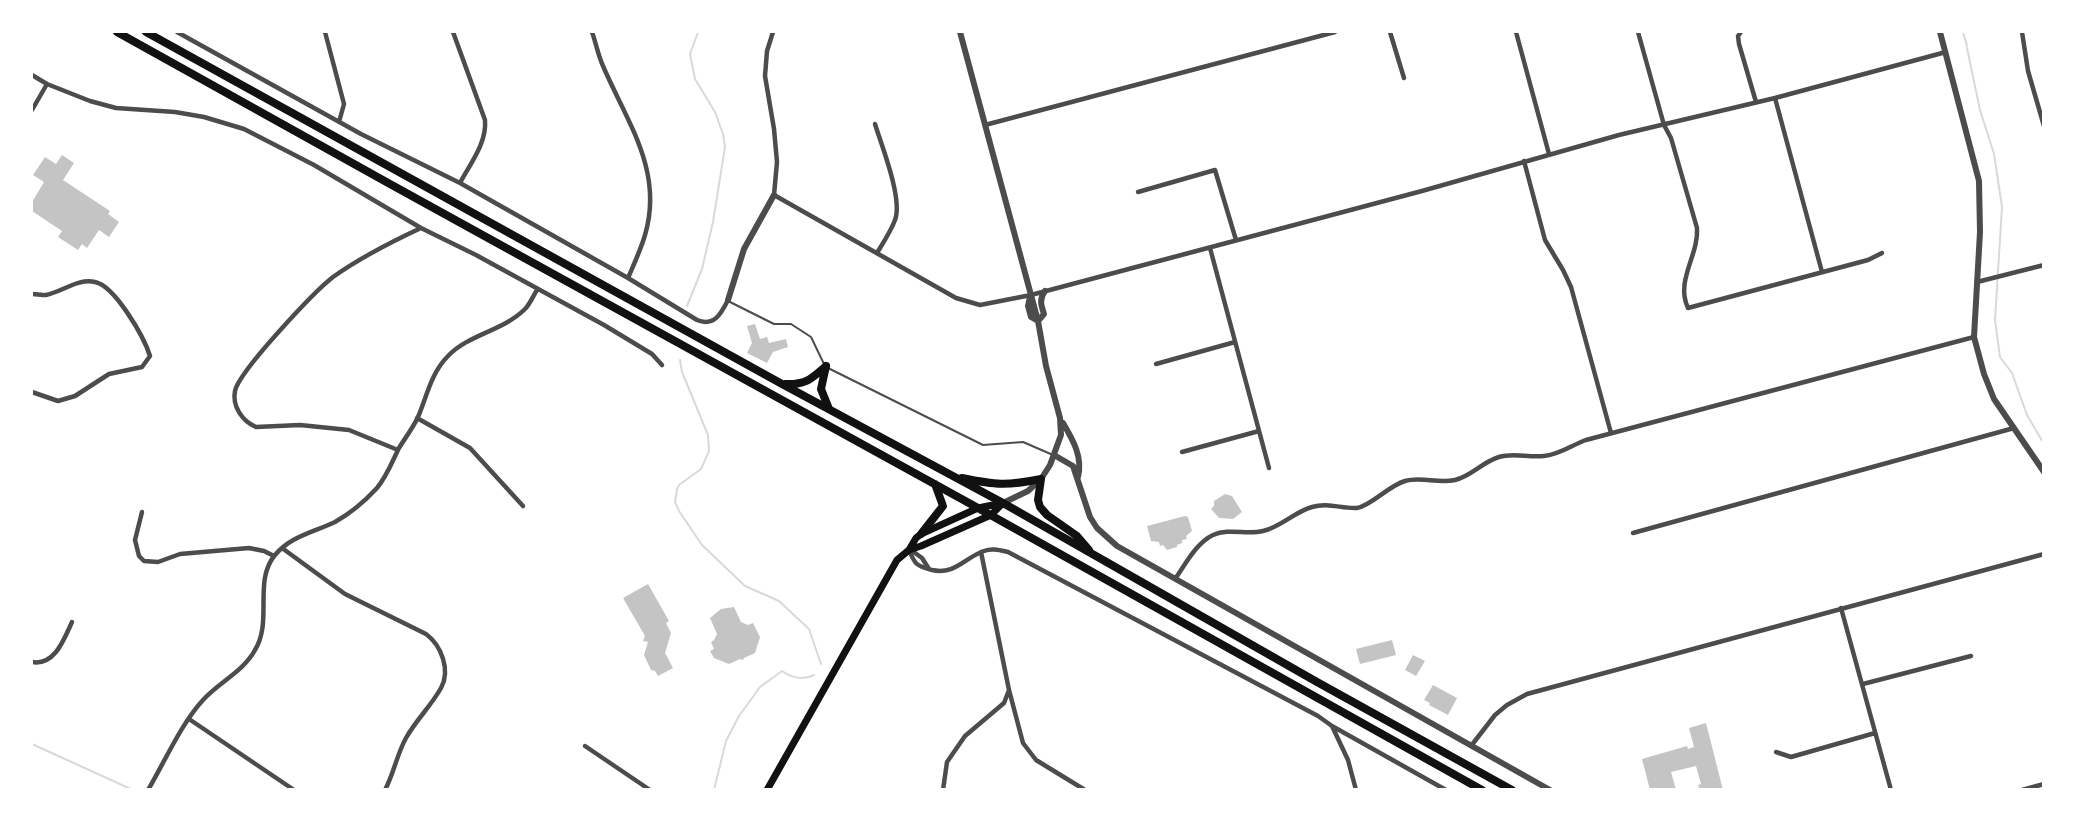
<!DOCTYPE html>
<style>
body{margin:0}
#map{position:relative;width:2075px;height:821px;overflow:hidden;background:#fff;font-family:"Alegreya Sans",sans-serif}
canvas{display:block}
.frame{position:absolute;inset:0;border:33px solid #fff;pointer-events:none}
</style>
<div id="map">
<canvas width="2075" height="821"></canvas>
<div class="frame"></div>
</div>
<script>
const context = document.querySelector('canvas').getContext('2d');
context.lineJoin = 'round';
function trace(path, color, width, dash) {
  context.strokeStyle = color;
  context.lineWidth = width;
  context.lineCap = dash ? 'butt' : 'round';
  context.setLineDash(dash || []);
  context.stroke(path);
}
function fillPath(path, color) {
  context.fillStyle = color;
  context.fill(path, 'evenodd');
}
trace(new Path2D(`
 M1963 32 1967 46
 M1967 48 1980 110 1994 154 2002 207 1995 320 2000 357 2012 373 2027 415 2044 444
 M687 306 702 269 713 222 725 147 723 134 715 112 695 79 690 54 698 32
 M680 360 682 372 708 435 709 451 701 469 679 485 677 489 675 502 679 511 702 545 745 586 779 601 809 629 821 664
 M32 744 133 790
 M714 790 726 741 739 716 760 687 782 671C792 678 802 681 814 675`), '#d9d9d9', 2);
fillPath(new Path2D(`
 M62 155 74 163 63 180 110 211 108 214 119 222 109 237 99 230 87 248 82 244 78 250 58 237 62 231 32 211V202L44 182 33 175 45 157 56 164Z
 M755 324 760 339 767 337 769 343 786 339 788 347 773 352 767 363 747 353 752 343 747 326Z
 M1225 494 1232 496 1242 512 1233 519 1219 518 1211 509 1214 506V501Z
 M1185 516 1188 517 1192 531 1186 536 1187 539 1182 540V543L1177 545V547L1167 550 1163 545 1160 546 1159 542 1151 541 1147 526Z
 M648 584 669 621 666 623 671 633 665 653 673 668 658 676 655 671 651 670 644 655 648 642 643 641 645 636 623 598Z
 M734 607 741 622 748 625 753 623 760 637 755 653 744 658 743 660 740 659 729 664 714 658 710 651 714 649 711 642 714 640 717 634 710 618 721 609Z
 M1392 640 1396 655 1360 664 1356 649Z
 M1413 655 1425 661 1416 676 1405 670Z
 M1433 685 1457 698 1448 715 1429 705 1430 703 1424 700Z
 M1706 723 1723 790H1700L1698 785 1701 784 1696 766 1671 772 1676 790H1650L1642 759 1687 746 1688 749 1694 747 1689 728Z`), '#c4c4c4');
trace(new Path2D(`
 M730 302 774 324H791L811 337 824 364
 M828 368 983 445 1023 442 1053 455`), '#4c4c4c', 2);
trace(new Path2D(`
 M177 32 361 134 460 183 628 278 697 320C714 327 721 314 728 300
 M325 32 344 104 339 122
 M453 32 485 120C487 143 470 164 460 183
 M592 32C596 43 598 55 603 66 627 122 664 171 645 235 641 249 634 264 628 278
 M773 32 767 51 765 76 774 129 777 162 774 195 956 298 980 305 1031 295 1422 191 1619 135 1775 98 1946 52
 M1390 32 1404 78
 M1516 32 1549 154
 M1638 32 1664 125 1671 138 1697 228C1699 255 1675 281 1688 308L1868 260 1882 253
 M1741 32 1738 36 1739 44 1756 102
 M2022 32 2028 71 2044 126
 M32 75 47 84 90 101 116 108 175 112 204 117 244 129 314 165 421 228 476 255 604 325 652 354 662 365
 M1775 98 1822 272
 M32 110 47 84
 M875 124C882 147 903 199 895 220 891 231 883 243 877 253
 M985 125 1335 32
 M1524 161 1545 240 1563 270 1571 287 1611 433
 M1138 192 1215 170 1236 240
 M1210 248 1269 468
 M1977 282 2044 265
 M32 294C36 294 41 295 46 295 62 292 78 278 95 282 115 286 144 337 150 356L142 367 109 374 75 396 58 401 32 392
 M1156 364 1235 342
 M417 418 470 448 523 506
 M398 450 349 430 300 425 256 427C242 421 232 406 235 391 239 371 315 291 333 277 361 257 391 242 421 228
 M1182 452 1259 431
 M142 512 135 540 139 556 144 561 158 562 180 554 249 548 264 551 274 556
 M1633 533 2014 428
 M282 548 345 594 426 634C441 645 451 670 441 688 431 706 416 720 406 738 397 754 394 773 385 790
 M909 550C915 565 917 566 932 570 955 575 964 558 984 551 992 548 999 550 1008 552L1318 716 1332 726 1348 760 1356 790
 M911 550 922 558 929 569
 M1175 579C1185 565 1196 543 1213 535 1229 528 1247 535 1263 531 1281 527 1294 512 1312 507 1328 502 1342 509 1357 508 1371 506 1388 486 1405 481 1421 476 1438 484 1455 480 1472 476 1482 462 1499 457 1514 452 1528 458 1544 456 1559 455 1572 445 1586 440L1974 337
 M1841 608 1891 790
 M32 662C55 666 64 639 72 622
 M1863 684 1971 656
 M1009 690 1023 743 1036 760 1085 790
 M189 719 294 790
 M1332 726 1446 790
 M585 746 650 790
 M1471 746 1495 715 1507 705 1527 694 2044 554
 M1776 752 1791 757 1875 733
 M148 790C165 761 181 724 203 700 219 682 243 672 255 650 273 621 253 581 275 555 291 536 314 532 335 522 351 513 365 501 377 488 387 476 392 462 399 448 405 438 413 428 418 417 427 396 431 373 448 356 469 334 503 331 525 309 530 304 533 296 537 290
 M943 790 947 762 965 736 1004 703 1009 690 981 552
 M2022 790 2044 784`), '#4c4c4c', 4.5);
trace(new Path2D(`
 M960 32 1038 321 1046 366 1060 418 1061 435 1050 465 1041 479 1028 491 1003 503
 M1940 32 1979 181 1980 232 1974 337 1984 374 1994 399 2044 472
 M1030 297 1028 306 1031 317 1038 321
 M728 300 744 249 774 195
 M1038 321 1044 314C1041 305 1039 299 1045 291
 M1063 423C1073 440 1083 457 1078 477
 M1054 455 1073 466 1090 517 1097 528 1117 546 1550 790`), '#4c4c4c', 6);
trace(new Path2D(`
 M909 550 921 546 991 515 1003 503
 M767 790 897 560 909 550 916 538 921 534 978 508 1003 503`), '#111', 7);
trace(new Path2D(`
 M117 32 390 184 978 508 1482 790
 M146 32 782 384 1003 503 1317 682 1512 790
 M826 366 821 389 829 409
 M785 384C806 385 811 379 826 366
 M962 478C996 485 1006 486 1041 479L1038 500 1040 507 1047 515 1077 536 1089 550
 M921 534 943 506 935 484`), '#111', 8);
</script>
